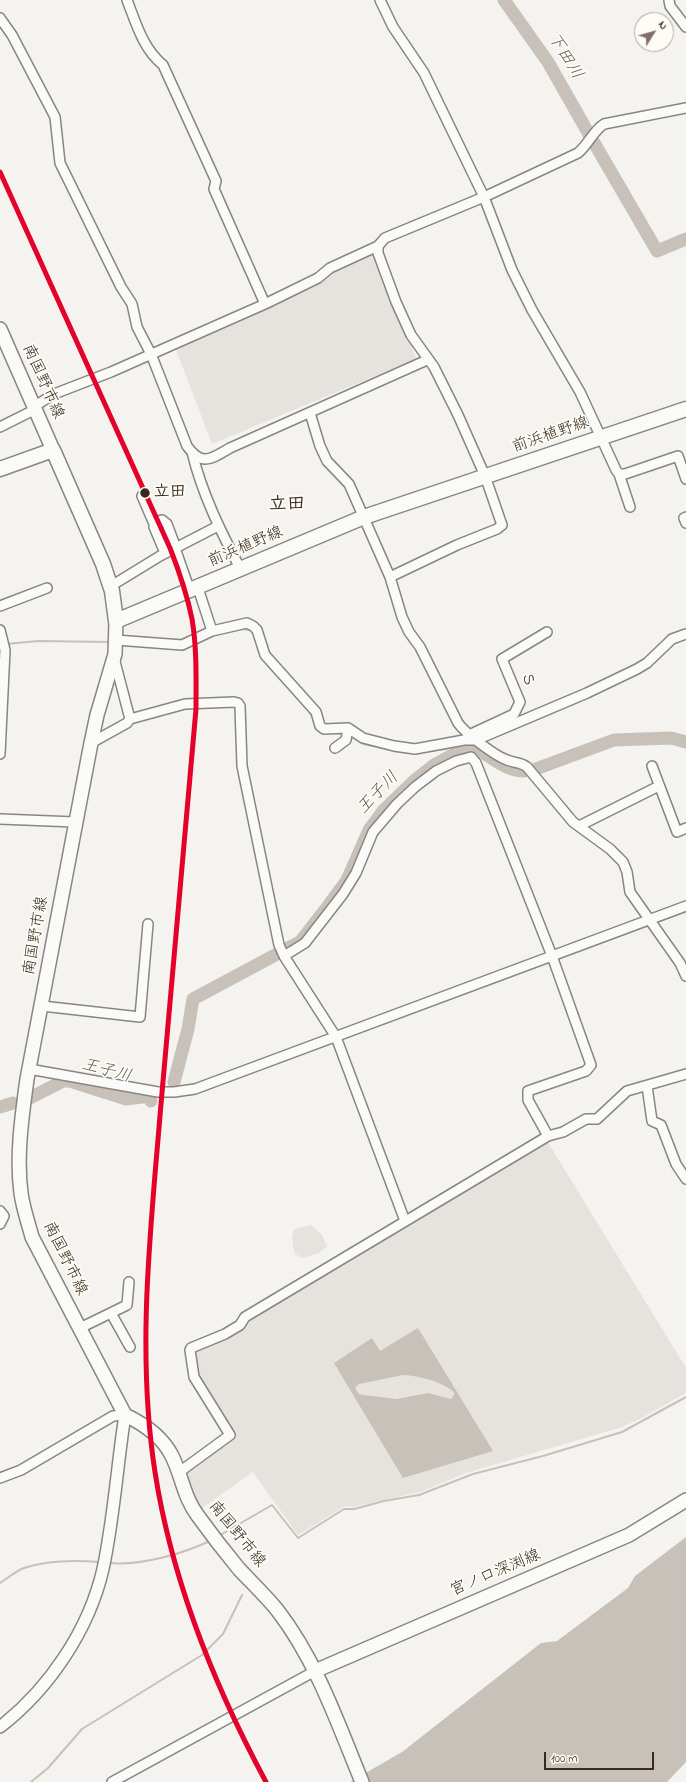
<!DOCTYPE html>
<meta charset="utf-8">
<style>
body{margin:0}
#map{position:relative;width:686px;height:1782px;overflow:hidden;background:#f4f3ef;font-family:"Indie Flower",sans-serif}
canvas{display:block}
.north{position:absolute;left:634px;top:12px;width:40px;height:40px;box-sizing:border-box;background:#fdfcf7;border:1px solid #afa8a0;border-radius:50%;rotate:53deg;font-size:11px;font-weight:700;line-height:16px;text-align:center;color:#3b2a1e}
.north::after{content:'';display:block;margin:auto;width:14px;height:18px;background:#7c7067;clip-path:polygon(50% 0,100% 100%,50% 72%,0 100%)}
.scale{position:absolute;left:544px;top:1752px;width:110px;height:18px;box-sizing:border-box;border:2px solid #3b2a1e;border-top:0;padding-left:5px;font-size:12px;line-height:14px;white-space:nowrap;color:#3b2a1e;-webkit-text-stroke:3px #fdfcf7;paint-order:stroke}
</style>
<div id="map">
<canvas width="686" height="1782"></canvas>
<div class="north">N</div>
<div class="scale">100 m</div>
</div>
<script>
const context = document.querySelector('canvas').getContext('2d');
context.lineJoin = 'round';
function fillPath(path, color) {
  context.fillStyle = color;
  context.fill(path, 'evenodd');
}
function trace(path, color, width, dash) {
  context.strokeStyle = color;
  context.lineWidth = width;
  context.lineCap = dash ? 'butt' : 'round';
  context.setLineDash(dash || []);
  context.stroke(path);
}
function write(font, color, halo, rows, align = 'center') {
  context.font = font + ' "Indie Flower","Klee One",sans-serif';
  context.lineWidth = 3.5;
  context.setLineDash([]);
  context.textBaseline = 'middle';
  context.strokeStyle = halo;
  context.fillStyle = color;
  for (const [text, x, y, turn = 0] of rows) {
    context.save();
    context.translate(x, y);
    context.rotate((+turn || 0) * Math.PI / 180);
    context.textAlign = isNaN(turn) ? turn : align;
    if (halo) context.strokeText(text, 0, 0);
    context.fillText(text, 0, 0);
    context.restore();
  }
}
fillPath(new Path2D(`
 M377 253 416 359 212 444 175 347 319 280 339 269Z
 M545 1142 549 1144 686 1368V1393L638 1420 619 1428 466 1473 420 1492 352 1507 345 1506 298 1535 253 1472 201 1509 194 1498 184 1472 235 1435 197 1374 195 1350 247 1321Z
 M311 1225 322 1235 327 1246 319 1253 303 1258 295 1254 293 1247 292 1237 294 1229Z`), '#e6e3de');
fillPath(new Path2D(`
 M418 1328 493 1451 403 1478 334 1363 372 1338 380 1351ZM403 1375C420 1376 440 1381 454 1392V1395L451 1399 428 1393 397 1399 364 1395 359 1394 355 1388 359 1384Z
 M686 1537V1762L667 1782H350L402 1752 541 1643 557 1641 628 1588 635 1576Z`), '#c7c1ba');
trace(new Path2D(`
 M241 629 250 630
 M6 644 38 641 110 642
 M185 648 199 642
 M258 648 262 658 274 672
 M309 711 314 719
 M350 735 363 744 402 752
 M467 744 475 748
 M422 752 445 749 455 746
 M222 1534 272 1505 298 1538 344 1509H354L384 1501 419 1495 473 1474 543 1456 622 1432 686 1397
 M109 1563C140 1566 182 1554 210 1541
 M0 1583C8 1578 16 1571 24 1568 47 1560 76 1560 100 1562
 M31 1782 48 1768 82 1729 202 1655 223 1634 242 1595`), '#c7c1ba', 2);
trace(new Path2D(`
 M504 0 548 62 590 136
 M593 141 657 251 686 239
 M533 770 614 740 671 738 686 742
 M284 950 300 942 325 910 347 880 369 830 383 811 415 780 434 765 460 751 475 748C490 756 507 772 525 771
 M174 1082 188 1029 193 999 279 953
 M28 1099 63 1081H70L126 1099 150 1096 151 1101
 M0 1107 13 1103`), '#c7c1ba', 13);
const minor = new Path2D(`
 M127 0C136 23 143 49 163 65L216 181 214 189 265 304
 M380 0 393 27 424 73 484 197 512 270 532 310 580 392 616 470 619 474H625L678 456 686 479
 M669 0 670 6 686 27
 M0 18 12 35 55 117 60 163 121 287 132 304 137 327 151 354 187 446C202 467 211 459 230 448L427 360
 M378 246V253L396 302 411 335 434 367 458 415 485 476 502 525 497 529 457 545 390 577
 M35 406 54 394 111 372 265 304 318 278 330 268 378 246 385 238 484 197 578 153C588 145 593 131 604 124L686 108
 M310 413 320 446 327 461 349 484 390 577 402 617 409 632 420 647 458 723C465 733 495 756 507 760 514 763 521 762 527 767L573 822 610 849 623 862 627 872 630 892 680 963 686 976
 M0 427 36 409
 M192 452C202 494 221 532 241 570
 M619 474 630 507
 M142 496 154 524
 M686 517 684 518 686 523
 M175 548 190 591
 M165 553 154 527 156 522 162 520 167 524 176 548
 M111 586 160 556 218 526
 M198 588 212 631 247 623 253 626 257 630 265 655 316 712 320 726 324 729 348 728 363 738 394 746 415 749 464 740H476L587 693 637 669 647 663 672 639 686 634
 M0 606 47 588
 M0 630 5 650 0 754
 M116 640 182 645 212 631
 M130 719 185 704 234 702 238 703 240 706 242 766 279 945 284 956 336 1037 405 1221
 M469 735 514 714 520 702 502 659 547 632
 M91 743 127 723 130 719 114 658
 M335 748 346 740 348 728
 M652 766 677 832 686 828
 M0 819 75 822
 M579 826 659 786
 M284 956 305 943 343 894 356 873 373 832 397 804 415 787 436 771 456 761 471 757 476 763 552 956 591 1065 586 1071 528 1091V1100L548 1136
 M42 1006 140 1017 148 924
 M29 1069 158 1092H174L195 1089 686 906
 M647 1086 652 1121 661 1125 676 1164 686 1179
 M0 1211 4 1216 0 1224
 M111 1313 130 1347
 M80 1328 127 1305 129 1282
 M178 1473 230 1435 194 1377 190 1350 191 1348 225 1334 240 1325 245 1317 548 1136 563 1132 586 1119H597L627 1091 686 1074
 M0 1478 21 1470 113 1416 125 1415
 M112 1782 315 1671`);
const tertiary = new Path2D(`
 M0 1727C49 1689 89 1630 103 1569 114 1518 117 1466 125 1415`);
const secondary = new Path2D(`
 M0 329 53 450
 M116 621 115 654 97 715 91 743 27 1079C22 1116 16 1156 21 1193 23 1208 28 1222 32 1237L125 1415C144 1424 162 1436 172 1456 182 1476 184 1498 198 1516 211 1534 225 1552 239 1569 252 1583 266 1596 278 1611 317 1662 338 1724 362 1782
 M315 1671 629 1535 686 1500`);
const primary = new Path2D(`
 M0 469 53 450 103 564 112 591 116 621 364 517 686 409`);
trace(minor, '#898681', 12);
trace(tertiary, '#898681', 14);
trace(secondary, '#898681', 16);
trace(primary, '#898681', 17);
trace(minor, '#fafaf8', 9);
trace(tertiary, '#fafaf8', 11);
trace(secondary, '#fafaf8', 13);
trace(primary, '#fafaf8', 14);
trace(new Path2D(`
 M0 172 170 548C179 571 187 594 192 619 197 648 196 679 196 709 185 840 173 972 161 1104 151 1226 136 1350 155 1472 172 1582 214 1685 266 1782`), '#e4002b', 5);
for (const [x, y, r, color] of [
 [145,493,5.5,"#3b2a1e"]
]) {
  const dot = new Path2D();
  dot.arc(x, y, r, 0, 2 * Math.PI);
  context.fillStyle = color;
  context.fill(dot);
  trace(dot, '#fdfcf7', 1.5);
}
write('16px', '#3b2a1e', '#fdfcf7', [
 ["南国野市線",42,382,66],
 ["前浜植野線",551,436,-19],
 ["前浜植野線",246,548,-23],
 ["S",527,680,67],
 ["南国野市線",37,936,-80],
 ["南国野市線",64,1259,64],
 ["南国野市線",236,1535,51],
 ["宮ノ口深渕線",496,1574,-23]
]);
write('bold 16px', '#3b2a1e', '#fdfcf7', [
 ["立田",154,493]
], 'left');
write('italic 17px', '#65584d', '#fdfcf7', [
 ["下田川",564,57,58],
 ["王子川",379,794,-46],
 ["王子川",106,1072,15]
]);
write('bold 18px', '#3b2a1e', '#fdfcf7', [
 ["立田",287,506]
]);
</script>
